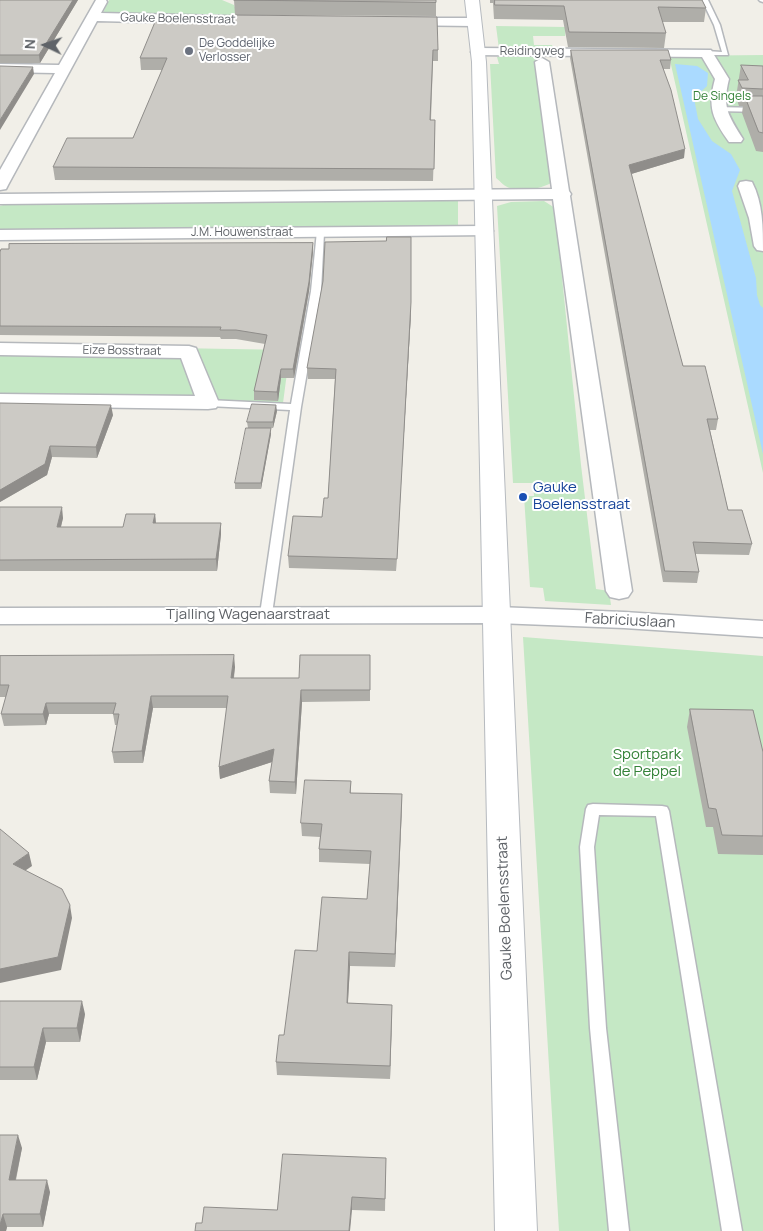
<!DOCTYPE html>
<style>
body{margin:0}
#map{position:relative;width:763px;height:1231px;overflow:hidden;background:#f1efe8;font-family:Manrope,sans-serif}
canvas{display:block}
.north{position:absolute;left:20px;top:20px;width:50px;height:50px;-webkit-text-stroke:4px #fff;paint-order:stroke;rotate:273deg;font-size:14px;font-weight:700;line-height:20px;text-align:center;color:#5f6368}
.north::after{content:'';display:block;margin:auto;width:18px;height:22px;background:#5f6368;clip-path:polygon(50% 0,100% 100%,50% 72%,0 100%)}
</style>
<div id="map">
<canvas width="763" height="1231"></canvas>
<div class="north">N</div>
</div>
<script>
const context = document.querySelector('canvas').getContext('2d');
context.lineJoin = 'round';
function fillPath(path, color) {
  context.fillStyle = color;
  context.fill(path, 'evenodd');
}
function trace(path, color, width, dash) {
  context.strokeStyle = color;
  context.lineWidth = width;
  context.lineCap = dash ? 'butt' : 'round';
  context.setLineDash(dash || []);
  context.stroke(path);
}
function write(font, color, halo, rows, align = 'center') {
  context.font = font + ' Manrope,sans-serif';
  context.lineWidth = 4;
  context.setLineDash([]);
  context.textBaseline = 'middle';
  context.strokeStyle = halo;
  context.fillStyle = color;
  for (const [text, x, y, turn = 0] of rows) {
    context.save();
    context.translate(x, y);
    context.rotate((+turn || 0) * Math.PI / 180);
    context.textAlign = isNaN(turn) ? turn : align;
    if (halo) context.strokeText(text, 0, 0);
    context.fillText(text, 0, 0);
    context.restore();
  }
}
fillPath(new Path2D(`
 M109 0H222L234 5 239 17 102 15Z
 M496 26 566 27 565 36H533L534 45H552L554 50 499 49Z
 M763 55V473L669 56Z
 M497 57H542L541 61H534L553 179 551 183C540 189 522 192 510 188 505 187 501 182 496 178L490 64H499Z
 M458 200V227L0 230V206L6 204Z
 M544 201 555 208 581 465 596 589 609 591 611 605 545 601 543 588 530 587 524 496H534L533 483H513L497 206 511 202Z
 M0 345 290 350 283 403 0 397Z
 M523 637 763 656V1231H559Z`), '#c5e8c5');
fillPath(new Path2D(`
 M675 64 697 66 708 73 707 86 694 98 698 119 712 141 731 154 740 170 732 191 756 278 757 295 760 305 763 308V454Z`), '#aadaff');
const lane = new Path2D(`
 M702 0H708L720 25 728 55H706L703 53 706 51 722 52 714 25Z
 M759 0H763V2L760 1Z
 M713 107 763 108V112L716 111H713Z
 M317 231 324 233 321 291 301 407 272 614 266 618 260 614 290 410 208 406 203 403 208 400 291 404 311 291Z
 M593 804 662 806 667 807 669 811 742 1231H722L656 816 599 815 594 847 606 1028 629 1231H609L590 1028 580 847 586 809 588 805Z`);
const street = new Path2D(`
 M96 0H106L107 2 101 13 265 17 272 21 265 25 97 21 8 185 6 189 0 190V170L55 73 0 72V64L59 65Z
 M401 18H473L480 22 473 26 396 25 394 22Z
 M478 48 711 50 729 79C722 107 728 115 743 139L741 142H729C713 119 707 108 715 79L702 57 473 55 471 52 473 49Z
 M542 58 549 62 569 191 571 194 570 196 632 591 628 597 619 599 610 597 606 591 553 199 0 204V194L552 189 535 62Z
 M746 181 752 182C763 203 763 228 763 251L757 250 754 246 749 218 738 186 740 182Z
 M484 226 490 227 493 231 490 235 0 240V230Z
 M0 343 189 346 196 348 219 403 216 408 208 409 0 406V394L195 396 181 358 0 355Z
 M497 607 624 612 763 621V637L624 628 497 623 0 624V608Z`);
const secondary = new Path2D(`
 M465 0H479L486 62 537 1231H495L472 62Z`);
trace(lane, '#b5b8bc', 3);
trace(street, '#b5b8bc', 3);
trace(secondary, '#b6babf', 2);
fillPath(lane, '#fff');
fillPath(street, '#fff');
fillPath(secondary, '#fff');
fillPath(new Path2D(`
 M0 0H78L40 63H0Z
 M234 0H436V16L235 15Z
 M490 0H702L706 8 704 22H662L666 33 664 48 568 47 563 20 494 19 493 3H490Z
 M438 50V61H433L431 120H435L433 181 55 180 53 167 133 138 162 70H141L140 58Z
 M571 50 671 60 670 69H663L684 158 631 174 683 366 718 419 716 430H710L728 510 752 544 749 555 695 554 699 572 697 583 663 582 570 58Z
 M741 65 763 66V152L756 151 742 113 743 106H739L736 97Z
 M313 243V252L309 291 294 378H281L278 401 254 400V391L265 344 236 339H221L220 337 0 335V252Z
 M411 313 396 571 289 568 288 556 322 517 328 498 335 379H308L307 368Z
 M0 403 113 415 97 458 52 457 47 475 0 502Z
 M277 411 273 428H248L247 422Z
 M271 434 261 489H235V483Z
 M0 507 63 518 61 527H123L155 514 156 523H221V534L217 571H0Z
 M370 655V701L302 702 296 794 270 793 269 781 272 762 220 779 219 767 227 708H153L143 763H114L112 752 117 725H115L113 714H49L46 725 4 726 1 714 6 697H0V656L235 667 234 678H299Z
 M690 709 763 752V855L718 854 713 827H706L687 727Z
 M351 781V793L402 794 395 967 350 966 348 1003 392 1005 390 1079 277 1075 276 1062 284 1035 317 951 367 899 370 864 319 862V849L320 837 302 836 301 823Z
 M0 1001 85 1014 80 1042H46L37 1080H0Z
 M0 1135 22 1148 16 1180 50 1192 43 1227H7L6 1231H0Z
 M386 1158 385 1211 352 1210 202 1223 277 1210Z`), '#afaea9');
fillPath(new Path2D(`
 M73 0H78L40 63 39 55Z
 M33 67 34 74 0 130V120Z
 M685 149 684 158 628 175 629 165Z
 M313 243V252L309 291 294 378 293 369Z
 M411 302V313L396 571 397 559Z
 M281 369V378L278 401 277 392Z
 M111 405 113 415 97 458 96 447Z
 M276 405 277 411 273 428V422Z
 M271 428V434L261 489V483Z
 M50 446 52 457 47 475 0 502V490Z
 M62 507 63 518 58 538 57 527Z
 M155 514 156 525 153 523Z
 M221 523V534L217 571 216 559Z
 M234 655 235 667 232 689 231 678Z
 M301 690 302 702 296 794 295 782Z
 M151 696 153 708 143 763 142 751Z
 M46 703 49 714 46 725 43 714Z
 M274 749 275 761 220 779 219 767Z
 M402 794V807L395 967V954Z
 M29 853 32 866 16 877 13 864Z
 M70 905 72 918 61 970 0 983V969Z
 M349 952 350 966 347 1016V1003Z
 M82 1001 85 1014 80 1042 77 1028Z
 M392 1005V1018L390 1079V1066Z
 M43 1028 46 1042 37 1080 34 1067Z
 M18 1135 22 1148 13 1192 9 1180Z
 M47 1180 50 1192 43 1227 40 1214Z
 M352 1197V1210L350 1231H349Z
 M3 1214 7 1227 6 1231H0V1225Z`), '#8f8d8a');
const building = new Path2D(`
 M0 0H73L39 55H0Z
 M234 0H436V2Z
 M495 0H702L706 8 658 7 666 33 569 32 564 6 495 5Z
 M231 15 437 17 438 50H433L430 120H435L434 169 53 167 67 138H133L167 58H140L155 22 229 23Z
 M571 50H668L671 60H660L671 90 685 149 629 165 683 366H705L718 419H707L728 510H742L752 544 693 542 699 572 665 571Z
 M741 65 763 66V89L742 88 738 80H748Z
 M0 66 33 67 0 120Z
 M745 96H763V133L759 132Z
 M387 237H411V302L397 559 288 556 293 516 322 517 324 498H328L336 369 307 368 323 281 325 242 386 241Z
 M313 243 309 282 293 369H281L277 392 254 391 267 335 236 330H220L221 327 0 326V252L1 249H9V244Z
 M0 403 111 405 96 447 50 446 45 464 0 490Z
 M252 404 276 405 273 422H247Z
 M246 428H271L261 483H235Z
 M0 507H62L57 527H123L126 514H155L153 523H221L216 559 0 560Z
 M234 655 231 678H299L300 655H370V690H301L295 782 269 781 274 749 219 767 228 696H151L142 751 112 752 119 714H113L116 703H46L43 714H1L9 685H0V656Z
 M690 709 753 710 763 752V836L722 835 716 809 709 808Z
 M305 780 351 781 350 793 402 794 395 954 349 952 347 1003 392 1005 390 1066 276 1062 279 1035H284L295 950 317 951 322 897 367 899 371 851 319 849 322 824 301 823Z
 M0 829 29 853 13 864 62 889 70 905 58 957 0 969Z
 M0 1001H82L77 1028H43L34 1067H0Z
 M0 1135H18L9 1180H47L40 1214H3L0 1225Z
 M283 1154 386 1158 385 1199 352 1197 349 1231H195L196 1223H202L204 1207 277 1210Z`);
fillPath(building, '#cccac5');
trace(building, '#8f8d8a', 1);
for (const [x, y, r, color] of [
 [189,51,5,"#6b7280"],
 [523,497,5,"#1a4fb4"]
]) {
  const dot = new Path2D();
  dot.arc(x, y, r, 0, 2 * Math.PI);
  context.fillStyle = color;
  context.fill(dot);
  trace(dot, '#fff', 2);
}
write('12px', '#5f6368', '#fff', [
 ["Gauke Boelensstraat",178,19,1],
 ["Reidingweg",532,52],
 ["J.M. Houwenstraat",242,233],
 ["Eize Bosstraat",122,351,1]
]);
write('12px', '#5b616d', '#fff', [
 ["De Goddelijke",199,44],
 ["Verlosser",199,58]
], 'left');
write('12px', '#348238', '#fff', [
 ["De Singels",722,97]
]);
write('15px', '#164399', '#fff', [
 ["Gauke",533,488],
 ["Boelensstraat",533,505]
], 'left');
write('15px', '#5f6368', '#fff', [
 ["Tjalling Wagenaarstraat",248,615],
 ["Fabriciuslaan",630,621,3],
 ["Gauke Boelensstraat",505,908,-92]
]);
write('15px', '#348238', '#fff', [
 ["Sportpark",647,755],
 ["de Peppel",647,772]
]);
</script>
